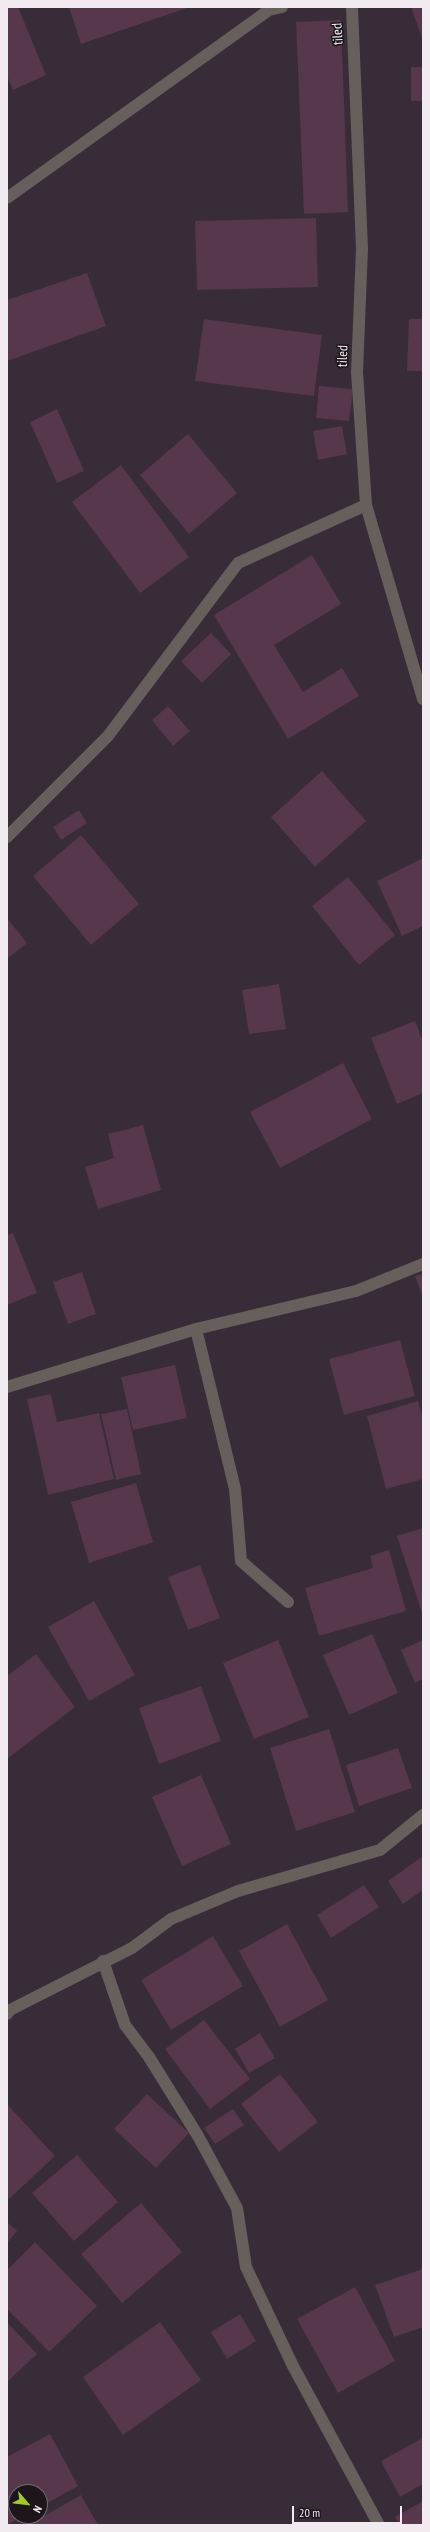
<!DOCTYPE html>
<style>
body{margin:0}
#map{position:relative;width:430px;height:2532px;overflow:hidden;background:#372c37;font-family:"PT Sans Narrow",sans-serif}
canvas{display:block}
.frame{position:absolute;inset:0;border:8px solid #f1eaf1;pointer-events:none}
.north{position:absolute;left:8px;top:2484px;width:40px;height:40px;box-sizing:border-box;background:#1c161b;border:1px solid #716b71;border-radius:50%;rotate:118deg;font-size:11px;font-weight:700;line-height:16px;text-align:center;color:#f1eaf1}
.north::after{content:'';display:block;margin:auto;width:14px;height:18px;background:#a2c929;clip-path:polygon(50% 0,100% 100%,50% 72%,0 100%)}
.scale{position:absolute;left:292px;top:2506px;width:110px;height:18px;box-sizing:border-box;border:2px solid #f1eaf1;border-top:0;padding-left:5px;font-size:12px;line-height:14px;white-space:nowrap;color:#f1eaf1;-webkit-text-stroke:3px #1c161b;paint-order:stroke}
</style>
<div id="map">
<canvas width="430" height="2532"></canvas>
<div class="frame"></div>
<div class="north">N</div>
<div class="scale">20 m</div>
</div>
<script>
const context = document.querySelector('canvas').getContext('2d');
context.lineJoin = 'round';
function fillPath(path, color) {
  context.fillStyle = color;
  context.fill(path, 'evenodd');
}
function trace(path, color, width, dash) {
  context.strokeStyle = color;
  context.lineWidth = width;
  context.lineCap = dash ? 'butt' : 'round';
  context.setLineDash(dash || []);
  context.stroke(path);
}
function write(font, color, halo, rows, align = 'center') {
  context.font = font + ' "PT Sans Narrow",sans-serif';
  context.lineWidth = 3;
  context.setLineDash([]);
  context.textBaseline = 'middle';
  context.strokeStyle = halo;
  context.fillStyle = color;
  for (const [text, x, y, turn = 0] of rows) {
    context.save();
    context.translate(x, y);
    context.rotate((+turn || 0) * Math.PI / 180);
    context.textAlign = isNaN(turn) ? turn : align;
    if (halo) context.strokeText(text, 0, 0);
    context.fillText(text, 0, 0);
    context.restore();
  }
}
fillPath(new Path2D(`
 M7 7H18L46 75 13 90 7 76Z
 M69 7H190L81 44Z
 M411 7H423V41Z
 M341 20 348 212 304 214 296 22Z
 M411 67H423V101H411Z
 M316 218 318 287 197 290 195 221Z
 M87 273 106 326 7 361V300Z
 M204 319 322 335 314 396 195 381Z
 M409 319H423V371H407Z
 M319 386 353 389 349 421 316 418Z
 M57 409 84 471 57 483 30 422Z
 M342 426 347 454 318 460 313 431Z
 M188 434 237 493 189 534 140 475Z
 M121 465 189 557 140 593 72 502Z
 M312 555 341 604 274 645 303 692 342 668 359 696 288 739 214 615Z
 M211 633 231 654 202 683 181 661Z
 M168 706 190 731 173 746 152 720Z
 M322 771 366 821 315 867 271 817Z
 M79 810 87 823 61 840 53 827Z
 M81 835 139 904 91 945 33 876Z
 M423 858V926L402 936 377 881Z
 M348 877 395 935 359 965 312 906Z
 M7 918 27 943 7 959Z
 M279 984 286 1029 249 1034 242 990Z
 M415 1021 423 1042V1093L397 1104 371 1038Z
 M343 1063 372 1119 280 1168 250 1112Z
 M143 1125 161 1190 98 1209 85 1167 114 1158 108 1134Z
 M13 1233 37 1293 7 1305V1235Z
 M82 1272 96 1314 68 1324 53 1282Z
 M423 1274V1298L415 1276Z
 M400 1340 415 1396 344 1415 329 1359Z
 M175 1365 187 1418 133 1430 121 1377Z
 M51 1394 57 1422 99 1413 114 1479 48 1495 27 1399Z
 M418 1401 423 1419V1479L386 1489 367 1416Z
 M127 1409 141 1474 116 1480 101 1414Z
 M136 1483 153 1542 89 1563 71 1502Z
 M423 1528V1616L397 1536Z
 M389 1550 406 1611 319 1636 305 1588 373 1568 370 1556Z
 M200 1565 220 1618 188 1630 168 1577Z
 M94 1601 135 1675 89 1701 48 1627Z
 M372 1634 398 1693 349 1715 323 1655Z
 M278 1640 309 1717 254 1739 223 1663Z
 M423 1640V1679L415 1683 401 1650Z
 M36 1654 75 1707 7 1759V1676Z
 M201 1686 221 1741 159 1764 139 1708Z
 M329 1729 355 1812 296 1831 270 1748Z
 M398 1748 412 1788 359 1806 346 1765Z
 M201 1775 231 1844 182 1866 152 1797Z
 M423 1856V1890L403 1904 388 1881Z
 M364 1885 379 1907 331 1938 317 1915Z
 M287 1924 328 2000 280 2027 239 1951Z
 M213 1936 243 1986 171 2030 141 1980Z
 M204 2020 250 2079 210 2109 165 2049Z
 M260 2033 275 2058 249 2073 235 2049Z
 M280 2074 318 2122 279 2152 241 2104Z
 M147 2094 189 2133 156 2168 114 2129Z
 M7 2104 55 2156 9 2199 7 2197Z
 M233 2109 244 2125 215 2144 204 2128Z
 M77 2155 118 2202 74 2241 32 2193Z
 M141 2203 182 2252 122 2303 81 2254Z
 M7 2222 17 2231 7 2243Z
 M35 2242 97 2306 49 2352 7 2309V2270Z
 M423 2269V2327L394 2337 375 2285Z
 M355 2287 395 2361 338 2393 297 2319Z
 M240 2314 256 2341 227 2359 211 2332Z
 M7 2322 37 2354 7 2382Z
 M160 2322 201 2380 123 2435 83 2377Z
 M50 2434 78 2486 40 2507V2492H16V2516H23L7 2525V2457Z
 M423 2438V2484L400 2497 381 2461Z
 M81 2495 98 2525H28Z
 M423 2501V2525H400L395 2517Z`), '#56374b');
trace(new Path2D(`
 M352 7 362 249 357 372 366 505 423 699
 M7 198 269 10 282 7
 M7 837 108 736 238 563 366 505
 M196 1329 235 1489 241 1561 288 1602
 M7 1387 196 1329 356 1291 423 1264
 M103 1961 125 2025 149 2057 198 2136 237 2208 246 2267 293 2366 379 2525
 M7 2014 10 2010 132 1948 171 1919 238 1891 380 1850 423 1815`), '#675f5c', 12);
write('14px', '#f1eaf1', '#1c161b', [
 ["tiled",338,34,-93],
 ["tiled",343,356,-88]
]);
</script>
